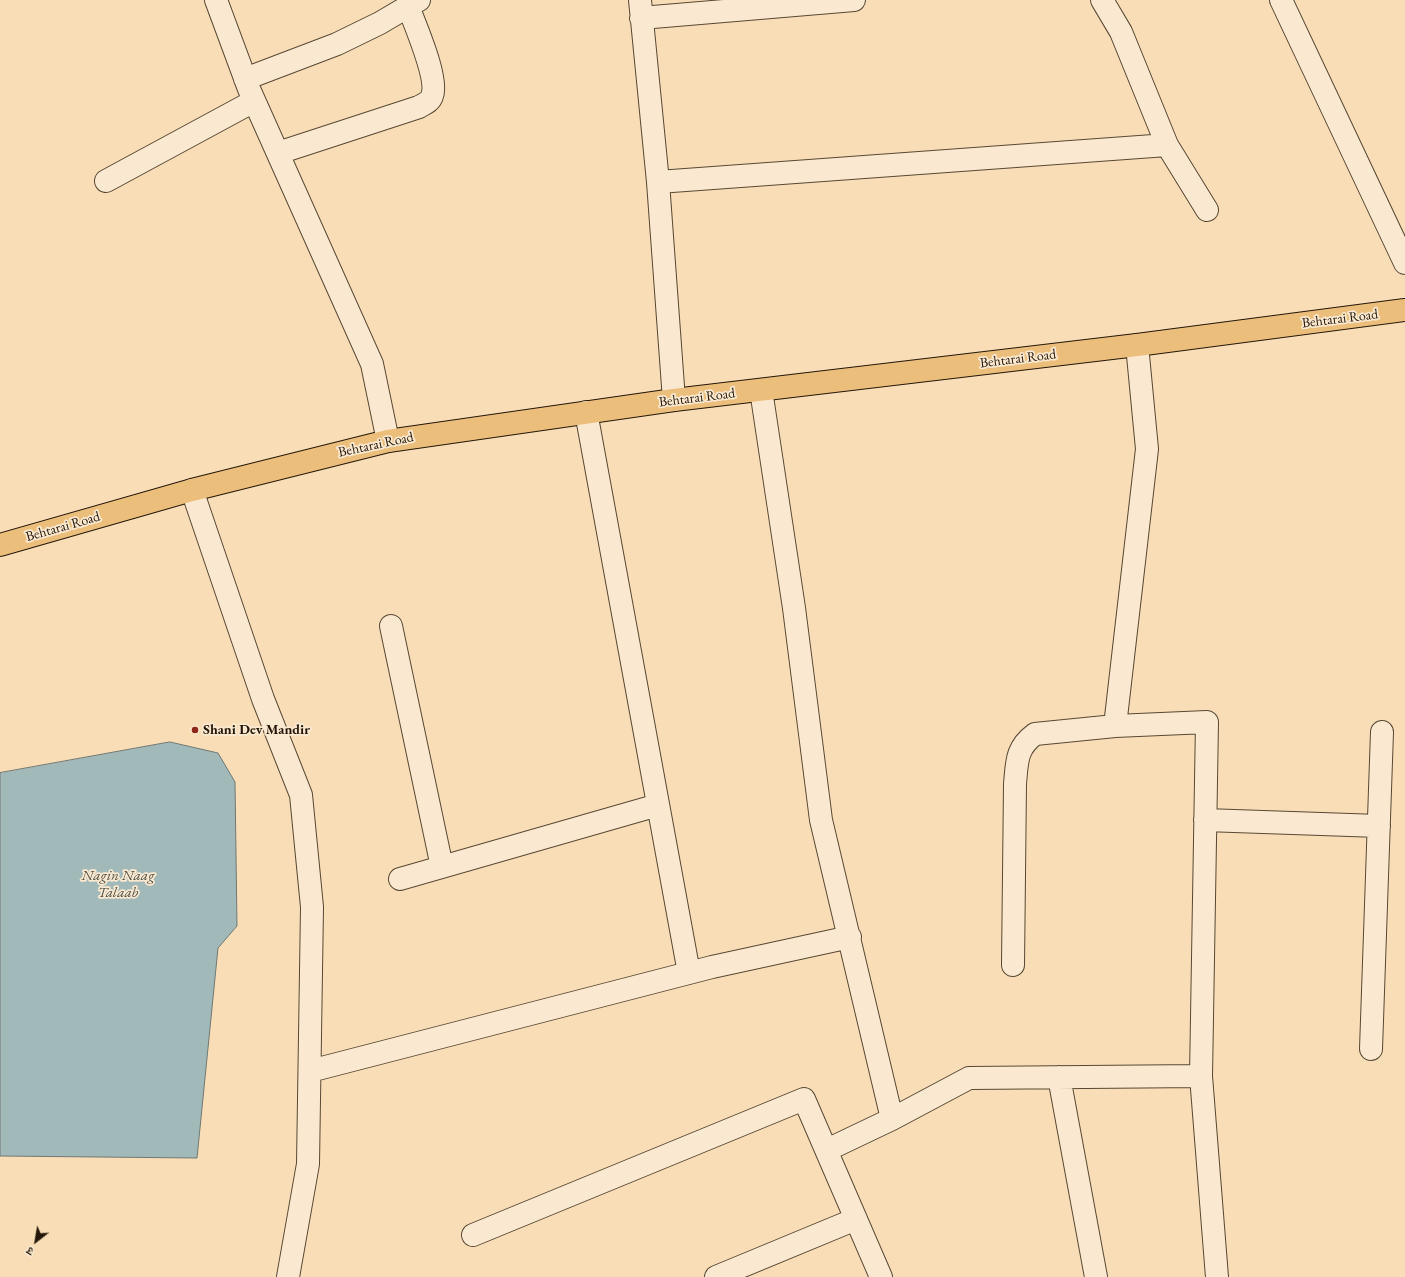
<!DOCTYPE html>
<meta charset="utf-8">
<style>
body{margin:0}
#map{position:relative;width:1405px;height:1277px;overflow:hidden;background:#f8ddb7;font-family:"EB Garamond","Noto Serif Devanagari",serif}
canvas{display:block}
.north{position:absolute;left:16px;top:1221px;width:40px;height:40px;-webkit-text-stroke:3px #fae9d0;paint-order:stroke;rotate:211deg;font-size:11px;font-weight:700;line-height:16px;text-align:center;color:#241709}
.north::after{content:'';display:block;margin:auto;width:14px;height:18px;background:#241709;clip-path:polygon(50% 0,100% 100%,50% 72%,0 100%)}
</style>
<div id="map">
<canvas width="1405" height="1277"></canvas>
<div class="north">उ</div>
</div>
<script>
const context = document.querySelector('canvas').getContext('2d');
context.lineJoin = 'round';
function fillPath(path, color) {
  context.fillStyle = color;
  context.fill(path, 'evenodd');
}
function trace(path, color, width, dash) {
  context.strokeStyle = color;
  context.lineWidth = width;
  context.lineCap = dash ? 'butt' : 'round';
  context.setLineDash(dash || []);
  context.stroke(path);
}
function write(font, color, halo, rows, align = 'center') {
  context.font = font + ' "EB Garamond",serif';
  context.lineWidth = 3.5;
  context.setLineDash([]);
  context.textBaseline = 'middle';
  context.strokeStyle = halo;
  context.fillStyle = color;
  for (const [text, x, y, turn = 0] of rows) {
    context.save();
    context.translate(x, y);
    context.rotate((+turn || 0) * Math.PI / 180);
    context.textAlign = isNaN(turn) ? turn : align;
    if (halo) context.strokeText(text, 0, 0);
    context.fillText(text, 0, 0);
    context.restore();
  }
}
const water = new Path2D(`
 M170 742 218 753 235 782 237 926 218 948 197 1158 0 1156V773Z`);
fillPath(water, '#a2b9b9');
trace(water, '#707873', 1);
const minor = new Path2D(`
 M216 0 249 89 372 364 388 441
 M640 0 658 182 674 400
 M1102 0 1121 32 1167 145 1207 210
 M1281 0 1405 263
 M641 18 854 0
 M245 79 337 44 380 23 419 0
 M278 153 419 107C424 104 430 102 432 96 439 79 415 25 408 6
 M106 181 254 101
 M658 182 1167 145
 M1137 345 1147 449 1115 726 1207 722 1201 1076 1217 1277
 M761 390 794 608 821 820 892 1119
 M586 412 689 973
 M192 490 263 699 301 795 312 907 308 1164 288 1277
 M391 626 442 867
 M1205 820 1379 826
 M400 879 658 805
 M1013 965 1015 784C1017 762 1016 748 1035 734L1115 726
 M1371 1049 1382 732
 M310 1071 712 967 850 937
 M1059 1077 1096 1277
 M827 1150 892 1119 969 1078 1201 1076
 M473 1235 804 1099 881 1277
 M716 1277 856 1219`);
const major = new Path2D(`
 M0 545 192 490 388 441 674 400 1137 345 1405 310`);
trace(minor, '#594834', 24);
trace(major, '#241709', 24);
trace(minor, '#fae9d0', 22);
trace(major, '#ecbe7c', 22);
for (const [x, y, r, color] of [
 [195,730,4,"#8f2418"]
]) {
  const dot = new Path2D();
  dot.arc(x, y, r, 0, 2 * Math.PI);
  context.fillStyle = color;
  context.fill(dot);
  trace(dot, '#fae9d0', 1.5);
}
write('14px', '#241709', '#fae9d0', [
 ["Behtarai Road",1340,319,-7],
 ["Behtarai Road",1018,359,-7],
 ["Behtarai Road",697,398,-7],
 ["Behtarai Road",376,445,-12],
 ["Behtarai Road",63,527,-16]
]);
write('bold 14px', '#241709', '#fae9d0', [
 ["Shani Dev Mandir",203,730]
], 'left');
write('italic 15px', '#505047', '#fae9d0', [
 ["Nagin Naag",118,876],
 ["Talaab",118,893]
]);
</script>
